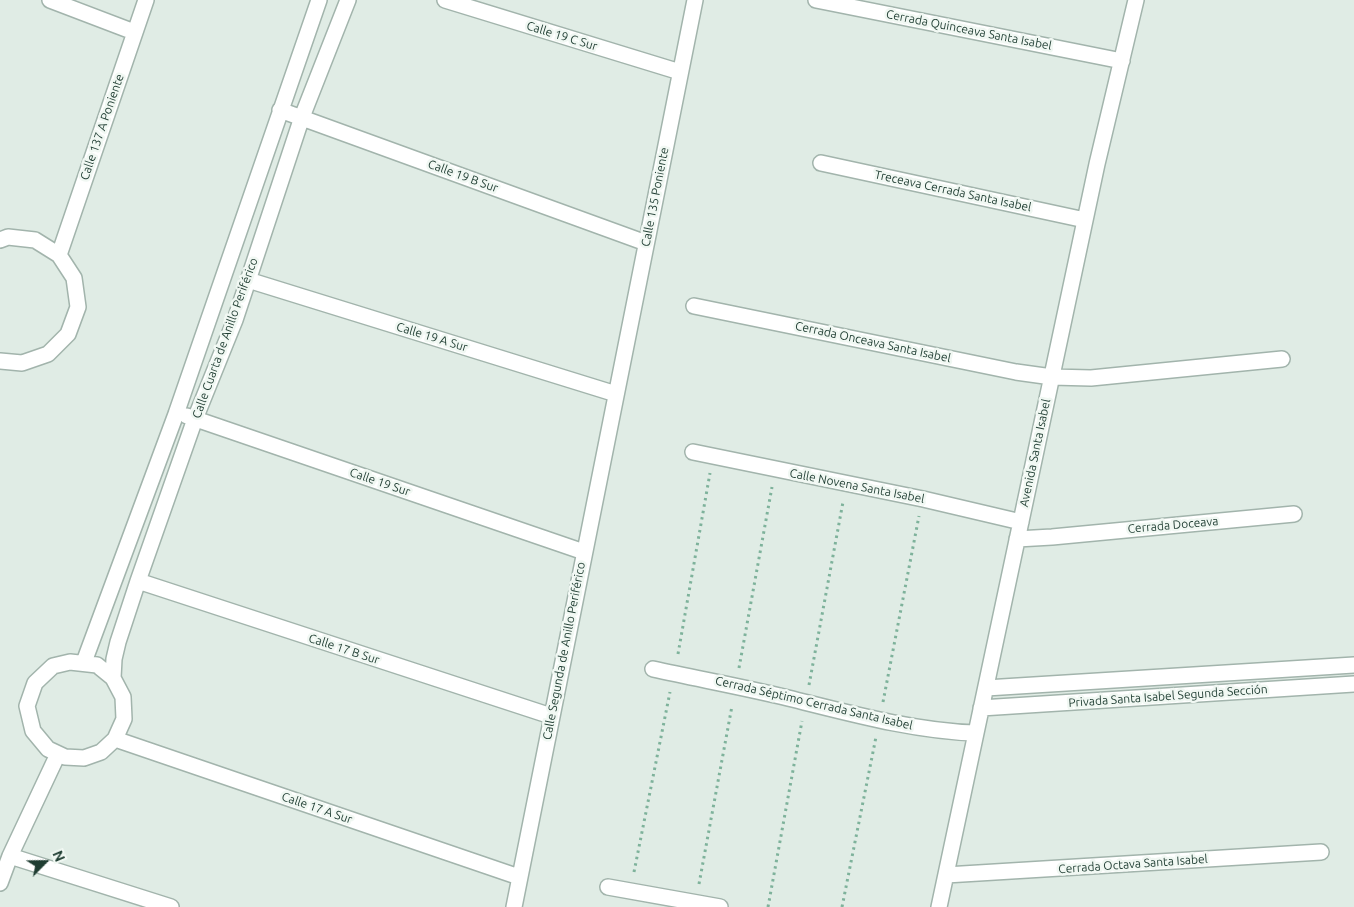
<!DOCTYPE html>
<meta charset="utf-8">
<style>
body{margin:0}
#map{position:relative;width:1354px;height:907px;overflow:hidden;background:#e0ece5;font-family:Ubuntu,sans-serif}
canvas{display:block}
.north{position:absolute;left:20px;top:837px;width:50px;height:50px;-webkit-text-stroke:4px #f1f8f3;paint-order:stroke;rotate:67deg;font-size:14px;font-weight:700;line-height:20px;text-align:center;color:#1f3d32}
.north::after{content:'';display:block;margin:auto;width:18px;height:22px;background:#1f3d32;clip-path:polygon(50% 0,100% 100%,50% 72%,0 100%)}
</style>
<div id="map">
<canvas width="1354" height="907"></canvas>
<div class="north">N</div>
</div>
<script>
const context = document.querySelector('canvas').getContext('2d');
context.lineJoin = 'round';
function trace(path, color, width, dash) {
  context.strokeStyle = color;
  context.lineWidth = width;
  context.lineCap = dash ? 'butt' : 'round';
  context.setLineDash(dash || []);
  context.stroke(path);
}
function write(font, color, halo, rows, align = 'center') {
  context.font = font + ' Ubuntu,sans-serif';
  context.lineWidth = 5;
  context.setLineDash([]);
  context.textBaseline = 'middle';
  context.strokeStyle = halo;
  context.fillStyle = color;
  for (const [text, x, y, turn = 0] of rows) {
    context.save();
    context.translate(x, y);
    context.rotate((+turn || 0) * Math.PI / 180);
    context.textAlign = isNaN(turn) ? turn : align;
    if (halo) context.strokeText(text, 0, 0);
    context.fillText(text, 0, 0);
    context.restore();
  }
}
const street = new Path2D(`
 M50 0 134 32
 M445 0 680 72
 M816 0 1122 61
 M280 110 646 243
 M821 163 1085 220
 M0 240 8 237 35 240 59 255 74 278 78 307 68 334 48 354 22 363 0 361
 M59 255 146 0
 M248 280 616 394
 M694 306 1016 372 1052 377 1091 378 1282 359
 M187 416 584 552
 M693 452 923 499 1021 522
 M1017 539 1052 537 1294 514
 M138 581 551 716
 M84 662 176 414 319 0
 M653 669C698 679 743 687 788 698 849 713 913 731 976 733
 M113 678 97 665 70 662 53 666 35 683 27 706 33 731 48 749 65 757 84 758 101 752 115 739 124 719 123 697 113 678 114 659 118 642 138 581 195 419 235 320 302 117 348 0
 M986 688 1354 665
 M981 708 1354 684
 M115 739 519 877
 M10 856 171 907
 M946 875 1321 852
 M0 883 10 856 58 754
 M608 887 720 907
 M514 907 695 0
 M939 907 1097 164 1136 0`);
trace(street, '#a2b4ac', 18);
trace(new Path2D(`
 M678 654 710 473
 M739 668 772 487
 M809 685 843 502
 M883 702 919 516
 M634 872 670 692
 M699 884 732 706
 M768 907 802 721
 M842 907 876 737`), '#7eb29b', 3, [2.5, 4]);
trace(street, '#fff', 15);
write('12px', '#1f3d32', '#f1f8f3', [
 ["Cerrada Quinceava Santa Isabel",969,30,11],
 ["Calle 19 C Sur",562,36,17],
 ["Calle 137 A Poniente",102,127,-71],
 ["Calle 19 B Sur",463,176,20],
 ["Treceava Cerrada Santa Isabel",953,191,12],
 ["Calle 135 Poniente",655,197,-79],
 ["Calle 19 A Sur",432,337,17],
 ["Calle Cuarta de Anillo Periférico",225,338,-70],
 ["Cerrada Onceava Santa Isabel",873,342,12],
 ["Avenida Santa Isabel",1035,453,-78],
 ["Calle 19 Sur",380,482,19],
 ["Calle Novena Santa Isabel",857,486,11],
 ["Cerrada Doceava",1173,525,-5],
 ["Calle 17 B Sur",344,649,18],
 ["Calle Segunda de Anillo Periférico",564,651,-79],
 ["Privada Santa Isabel Segunda Sección",1168,696,-4],
 ["Cerrada Séptimo Cerrada Santa Isabel",814,703,13],
 ["Calle 17 A Sur",317,808,19],
 ["Cerrada Octava Santa Isabel",1133,864,-4]
]);
</script>
